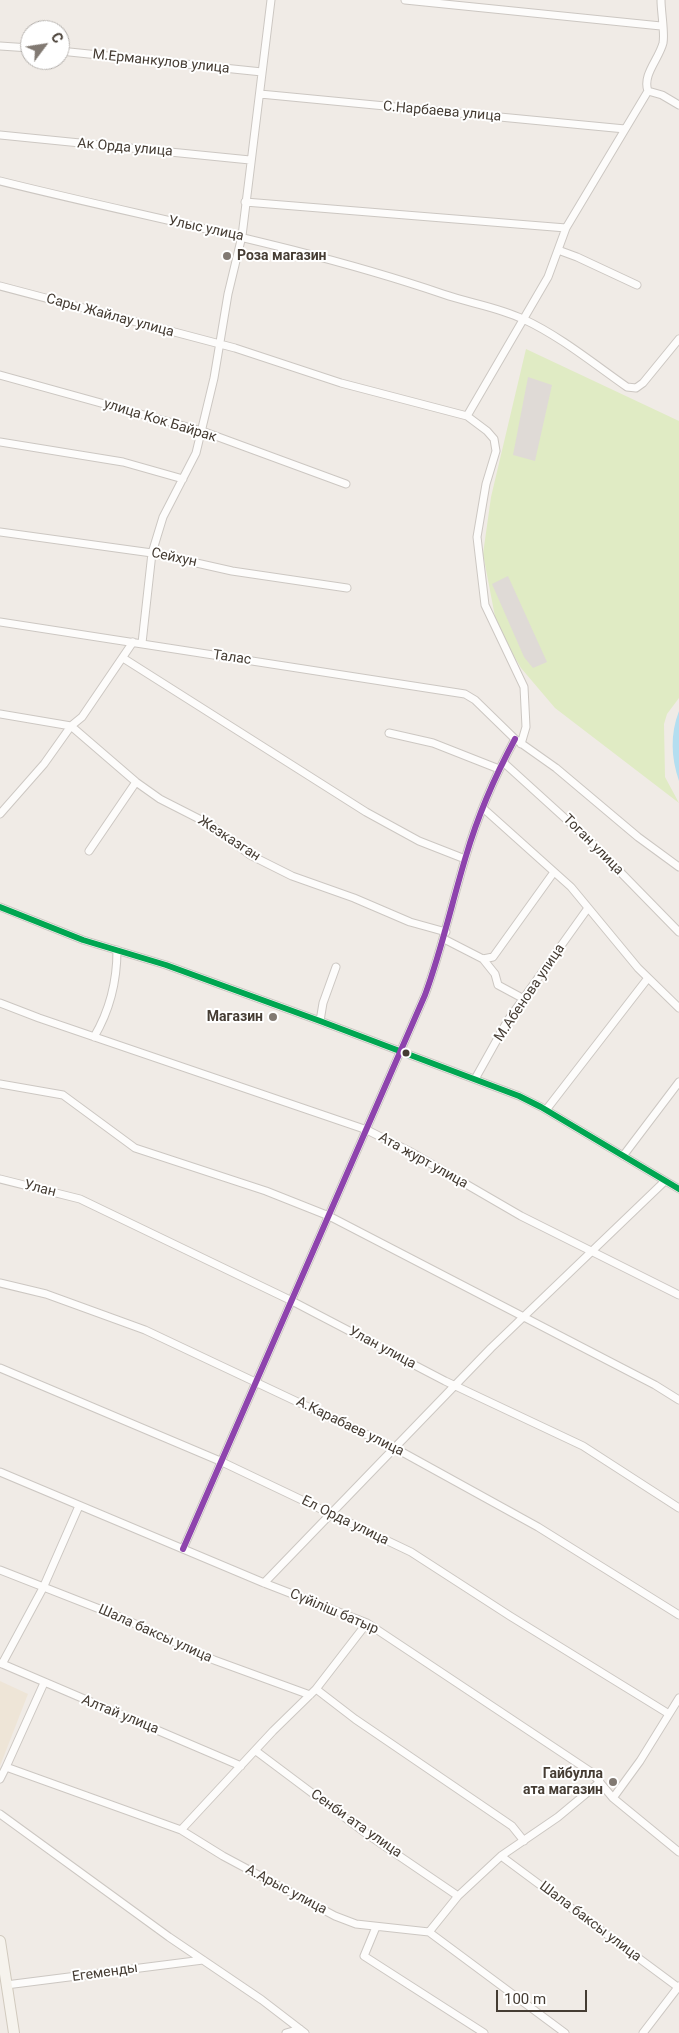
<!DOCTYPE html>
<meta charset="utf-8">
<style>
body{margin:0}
#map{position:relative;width:679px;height:2033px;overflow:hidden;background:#f0ebe6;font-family:Roboto,sans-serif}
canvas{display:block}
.north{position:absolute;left:20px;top:20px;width:50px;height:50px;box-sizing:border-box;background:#fff;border:1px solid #b5b1ad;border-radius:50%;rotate:59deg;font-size:14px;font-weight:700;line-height:20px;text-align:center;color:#453c33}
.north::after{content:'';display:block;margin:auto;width:18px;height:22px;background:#817972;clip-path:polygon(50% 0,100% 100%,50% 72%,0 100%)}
.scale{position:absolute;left:496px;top:1990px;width:91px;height:22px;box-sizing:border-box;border:2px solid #453c33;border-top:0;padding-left:6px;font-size:15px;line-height:18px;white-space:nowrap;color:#453c33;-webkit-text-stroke:4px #fff;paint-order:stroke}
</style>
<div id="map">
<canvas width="679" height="2033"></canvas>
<div class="north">С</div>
<div class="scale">100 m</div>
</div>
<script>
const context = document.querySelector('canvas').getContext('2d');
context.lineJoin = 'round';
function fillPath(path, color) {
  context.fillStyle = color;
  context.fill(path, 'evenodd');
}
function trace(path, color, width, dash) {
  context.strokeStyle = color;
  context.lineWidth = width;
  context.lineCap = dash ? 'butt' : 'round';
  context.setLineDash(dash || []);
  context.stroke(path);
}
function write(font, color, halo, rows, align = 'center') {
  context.font = font + ' Roboto,sans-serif';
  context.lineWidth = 4;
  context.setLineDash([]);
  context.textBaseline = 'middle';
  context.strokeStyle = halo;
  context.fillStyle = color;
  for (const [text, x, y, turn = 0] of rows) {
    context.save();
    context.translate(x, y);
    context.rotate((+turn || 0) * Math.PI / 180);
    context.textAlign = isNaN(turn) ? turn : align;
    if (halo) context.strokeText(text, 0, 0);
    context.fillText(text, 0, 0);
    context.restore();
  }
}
fillPath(new Path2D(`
 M0 1681 28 1694 0 1766Z`), '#eee5d7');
fillPath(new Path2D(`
 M526 349 679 421V698L667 714 664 724 665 777 679 803 555 708 521 668 497 627 483 554 491 497Z`), '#e0ebc4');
fillPath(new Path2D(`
 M528 377 552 385 535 461 513 455Z
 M508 576 547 662 533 668 524 657 492 584Z`), '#dfdad6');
fillPath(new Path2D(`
 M679 711V781C671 758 670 734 679 711Z`), '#b4def0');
const street = new Path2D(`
 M405 0 661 26
 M0 46 30 48
 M60 51 262 72
 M648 91 662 95 679 105
 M260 94 625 129
 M0 135 250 160
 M0 181C148 218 299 245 443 294 469 303 498 307 523 319 560 336 594 364 627 387L636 388 643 383 679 339
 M245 202 566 228
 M558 250 577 257 637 285
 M0 286 235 348 341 383 467 416
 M0 375 202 431 346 484
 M0 442 123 462 183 479
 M0 532 152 553 232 571 347 588
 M0 622 465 694 475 700 515 739 556 768 638 837 679 867
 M142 643 152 553 163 517 196 453 214 378 228 294 242 236 271 0
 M123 658 366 812 419 841 465 859
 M0 714 71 726 136 782 160 799 211 825 250 855 292 876 354 898 410 922 446 932
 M389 733 433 743 499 769
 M521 744 526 727 524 687 485 605 477 537 486 484 496 451 494 439 487 431 467 416 548 277 566 228 648 91C642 75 659 59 663 43 665 33 661 12 661 0
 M503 762 590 841 679 932
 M484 809 571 887 638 968 679 1008
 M0 814 44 764 71 726 82 717 133 642
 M89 851 136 782
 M0 907 83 940 166 965 320 1021 519 1096 541 1107 679 1189
 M444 939 483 959 493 957 554 872
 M483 959 495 974 498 985 524 999
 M0 1003 39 1018 367 1130 409 1151 521 1216 679 1295
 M320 1021 323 1003 336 967
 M94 1037C110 1010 117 982 117 950
 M475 1079 508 1020 588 908
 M0 1084 63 1095 135 1148 266 1191 329 1216 655 1385 679 1400
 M546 1110 648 978
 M623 1156 679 1082
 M0 1179 80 1199 290 1300 445 1381 583 1446 679 1508
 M0 1283 46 1294 145 1330 393 1447 538 1527 679 1615
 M0 1368 220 1461 411 1552 510 1616 669 1714
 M0 1472 264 1583 367 1623 591 1772 613 1798 679 1852
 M183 1549 425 995C442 949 452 902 466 856 478 815 495 776 515 739
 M0 1570 120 1617 214 1660 310 1695
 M264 1583 491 1348 665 1181
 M0 1663 241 1766
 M2 1664 43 1588 79 1506
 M316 1689 355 1719 512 1826 524 1841
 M256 1751 364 1832 458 1896
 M6 1767 44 1683
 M0 1779 6 1767 181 1830 223 1856 335 1916 356 1924 429 1932 565 2033
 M613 1798 640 1761 679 1698
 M0 1814 169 1937 262 2000 305 2033
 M181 1830 273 1731 316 1689 367 1623
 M501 1856 679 1988
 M376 1927 364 1956 484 2033
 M429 1932 458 1896 501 1856 558 1817 600 1782
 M6 1985 203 1960
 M286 2033 300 2029
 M643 2033 679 1986`);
const secondary = new Path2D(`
 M0 1941 14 2033`);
trace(street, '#ccc7c2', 9);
trace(secondary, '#d1cabe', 12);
trace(street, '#fdfcfb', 7);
trace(secondary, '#f6f3ed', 10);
trace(new Path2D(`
 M0 907 83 940 166 965 320 1021 519 1096 541 1107 679 1189`), '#00a651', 6);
trace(new Path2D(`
 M183 1549 425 995C442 949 452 902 466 856 478 815 495 776 515 739`), '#8e44ad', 6);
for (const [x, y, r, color] of [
 [227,256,5,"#817972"],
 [273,1017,5,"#817972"],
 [406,1053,4.5,"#453c33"],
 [613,1782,5,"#817972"]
]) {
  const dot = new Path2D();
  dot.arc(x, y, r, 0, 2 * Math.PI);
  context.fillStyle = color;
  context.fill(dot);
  trace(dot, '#fff', 2);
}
write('14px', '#453c33', '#fff', [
 ["М.Ерманкулов улица",161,62,6],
 ["С.Нарбаева улица",442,112,5],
 ["Ак Орда улица",125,148,5],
 ["Улыс улица",206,229,12],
 ["Сары Жайлау улица",110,316,15],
 ["улица Кок Байрак",160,421,17],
 ["Сейхун",174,558,12],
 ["Талас",232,658,8],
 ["Жезказган",229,839,33],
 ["Тоган улица",593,845,45],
 ["М.Абенова улица",530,993,-56],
 ["Ата журт улица",423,1161,29],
 ["Улан",40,1189,14],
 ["Улан улица",382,1348,28],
 ["А.Карабаев улица",350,1427,26],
 ["Ел Орда улица",345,1521,26],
 ["Сүйіліш батыр",334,1612,23],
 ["Шала баксы улица",155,1634,24],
 ["Алтай улица",120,1715,22],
 ["Сенби ата улица",356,1824,35],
 ["А.Арыс улица",286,1890,28],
 ["Шала баксы улица",590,1922,37],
 ["Егеменды",105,1973,-8]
]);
write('bold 14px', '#453c33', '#fff', [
 ["Роза магазин",237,256,"left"],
 ["Магазин",263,1017],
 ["Гайбулла",603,1774],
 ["ата магазин",603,1790]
], 'right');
</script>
